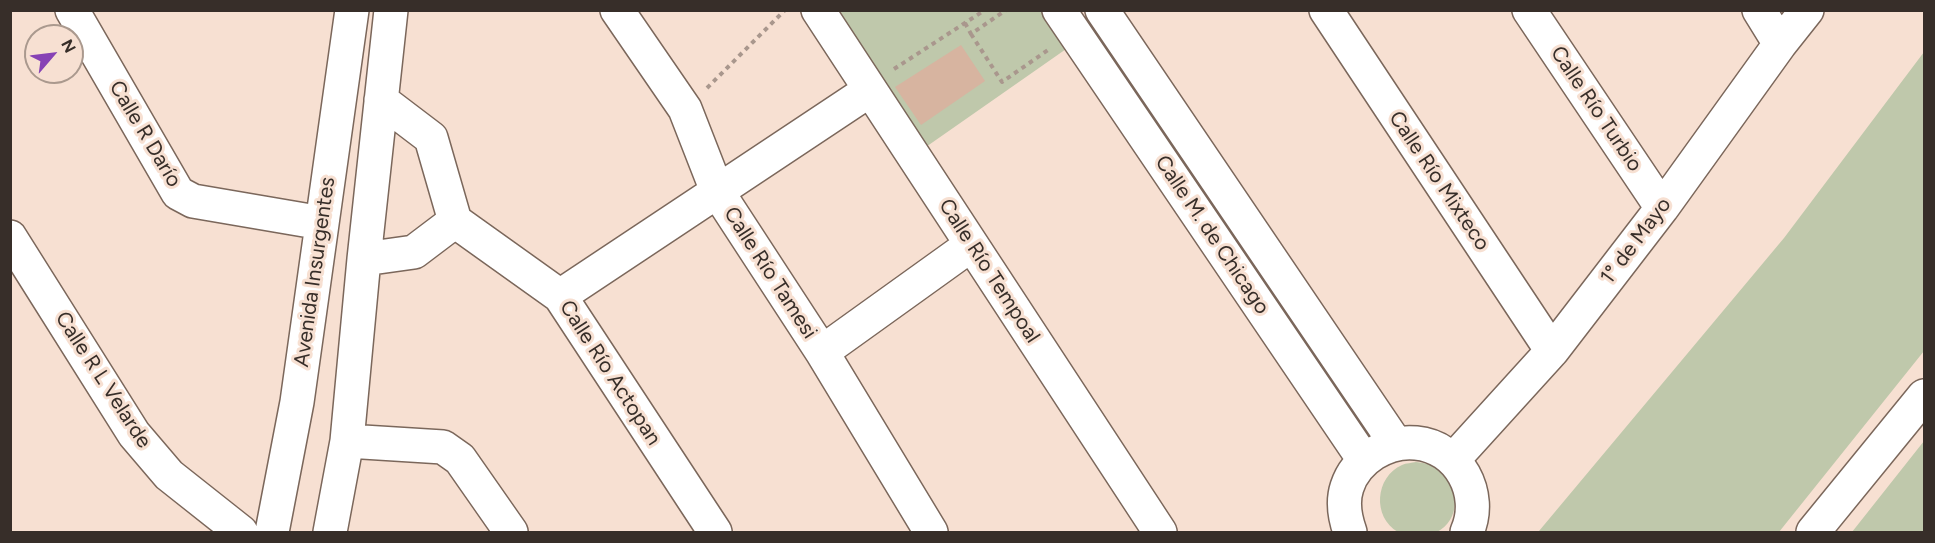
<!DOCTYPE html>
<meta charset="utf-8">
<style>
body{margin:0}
#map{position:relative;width:1935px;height:543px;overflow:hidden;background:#f7e0d2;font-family:Figtree,sans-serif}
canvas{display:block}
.frame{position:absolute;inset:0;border:12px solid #372e29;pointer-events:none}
.north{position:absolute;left:24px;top:24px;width:60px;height:60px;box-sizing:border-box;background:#f7e0d2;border:2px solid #aa998e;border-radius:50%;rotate:62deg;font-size:16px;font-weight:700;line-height:24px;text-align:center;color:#372e29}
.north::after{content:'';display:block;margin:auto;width:21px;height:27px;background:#8742b5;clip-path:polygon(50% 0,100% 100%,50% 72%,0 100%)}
</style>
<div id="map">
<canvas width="1935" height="543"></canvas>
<div class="frame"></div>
<div class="north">N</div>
</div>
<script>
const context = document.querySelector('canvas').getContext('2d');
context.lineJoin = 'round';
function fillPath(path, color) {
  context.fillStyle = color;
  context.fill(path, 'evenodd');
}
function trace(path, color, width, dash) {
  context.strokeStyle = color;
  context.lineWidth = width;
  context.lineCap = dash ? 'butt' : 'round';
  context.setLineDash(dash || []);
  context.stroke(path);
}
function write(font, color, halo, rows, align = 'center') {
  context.font = font + ' Figtree,sans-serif';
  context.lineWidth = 6;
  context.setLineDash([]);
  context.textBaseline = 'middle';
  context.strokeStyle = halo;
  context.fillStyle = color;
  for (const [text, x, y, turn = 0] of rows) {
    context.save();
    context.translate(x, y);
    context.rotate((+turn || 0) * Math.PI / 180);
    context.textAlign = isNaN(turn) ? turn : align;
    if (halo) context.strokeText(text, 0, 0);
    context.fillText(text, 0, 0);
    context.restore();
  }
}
fillPath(new Path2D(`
 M817 11H1059L1079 40 913 156Z
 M1924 52V351L1779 532 1539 531 1784 238Z
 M1924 441V532H1852Z
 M1416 462C1426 463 1435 465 1443 472 1460 489 1460 520 1437 532H1398C1372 517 1375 477 1402 465 1406 463 1412 463 1416 462Z`), '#bfc8ab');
fillPath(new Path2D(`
 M961 45 985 81 921 125 895 87Z`), '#d7b4a0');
const minor = new Path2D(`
 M72 10 178 193 193 201 322 223
 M617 10 685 109 717 191 822 352 931 532
 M818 10 1160 532
 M1059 10 1364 460
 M1102 10 1396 444
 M1326 10 1552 351
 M1529 10 1662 208
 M1759 10 1780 44
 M381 100 431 138 455 221 560 296 715 532
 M10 237 134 434 169 475 241 532
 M364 259 414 252 455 221
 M560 296 870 90
 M822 352 971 245
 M347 441 443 447 460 459 511 532
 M1453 460 1552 351 1662 208 1780 44 1807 10
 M272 532 297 402 352 10
 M330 532 347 441 364 259 391 10
 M1350 532C1345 518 1342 502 1347 487 1356 459 1387 440 1416 443 1459 447 1484 494 1467 532
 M1813 532 1924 396`);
trace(minor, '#7b675b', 36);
trace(new Path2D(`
 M965 23 971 34 1006 10
 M971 34 1002 82 1048 50
 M894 69 985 10
 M707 88 785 10`), '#a9978d', 4, [4.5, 4.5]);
trace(minor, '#fff', 33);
write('21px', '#372e29', '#f7e0d2', [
 ["Calle Río Turbio",1596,109,56],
 ["Calle R Darío",145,134,59],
 ["Calle Río Mixteco",1439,181,56],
 ["Calle M. de Chicago",1212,235,56],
 ["1° de Mayo",1636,241,-53],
 ["Calle Río Tempoal",989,271,57],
 ["Avenida Insurgentes",315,272,-82],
 ["Calle Río Tamesi",770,273,57],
 ["Calle Río Actopan",610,373,57],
 ["Calle R L Velarde",103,380,57]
]);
</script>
